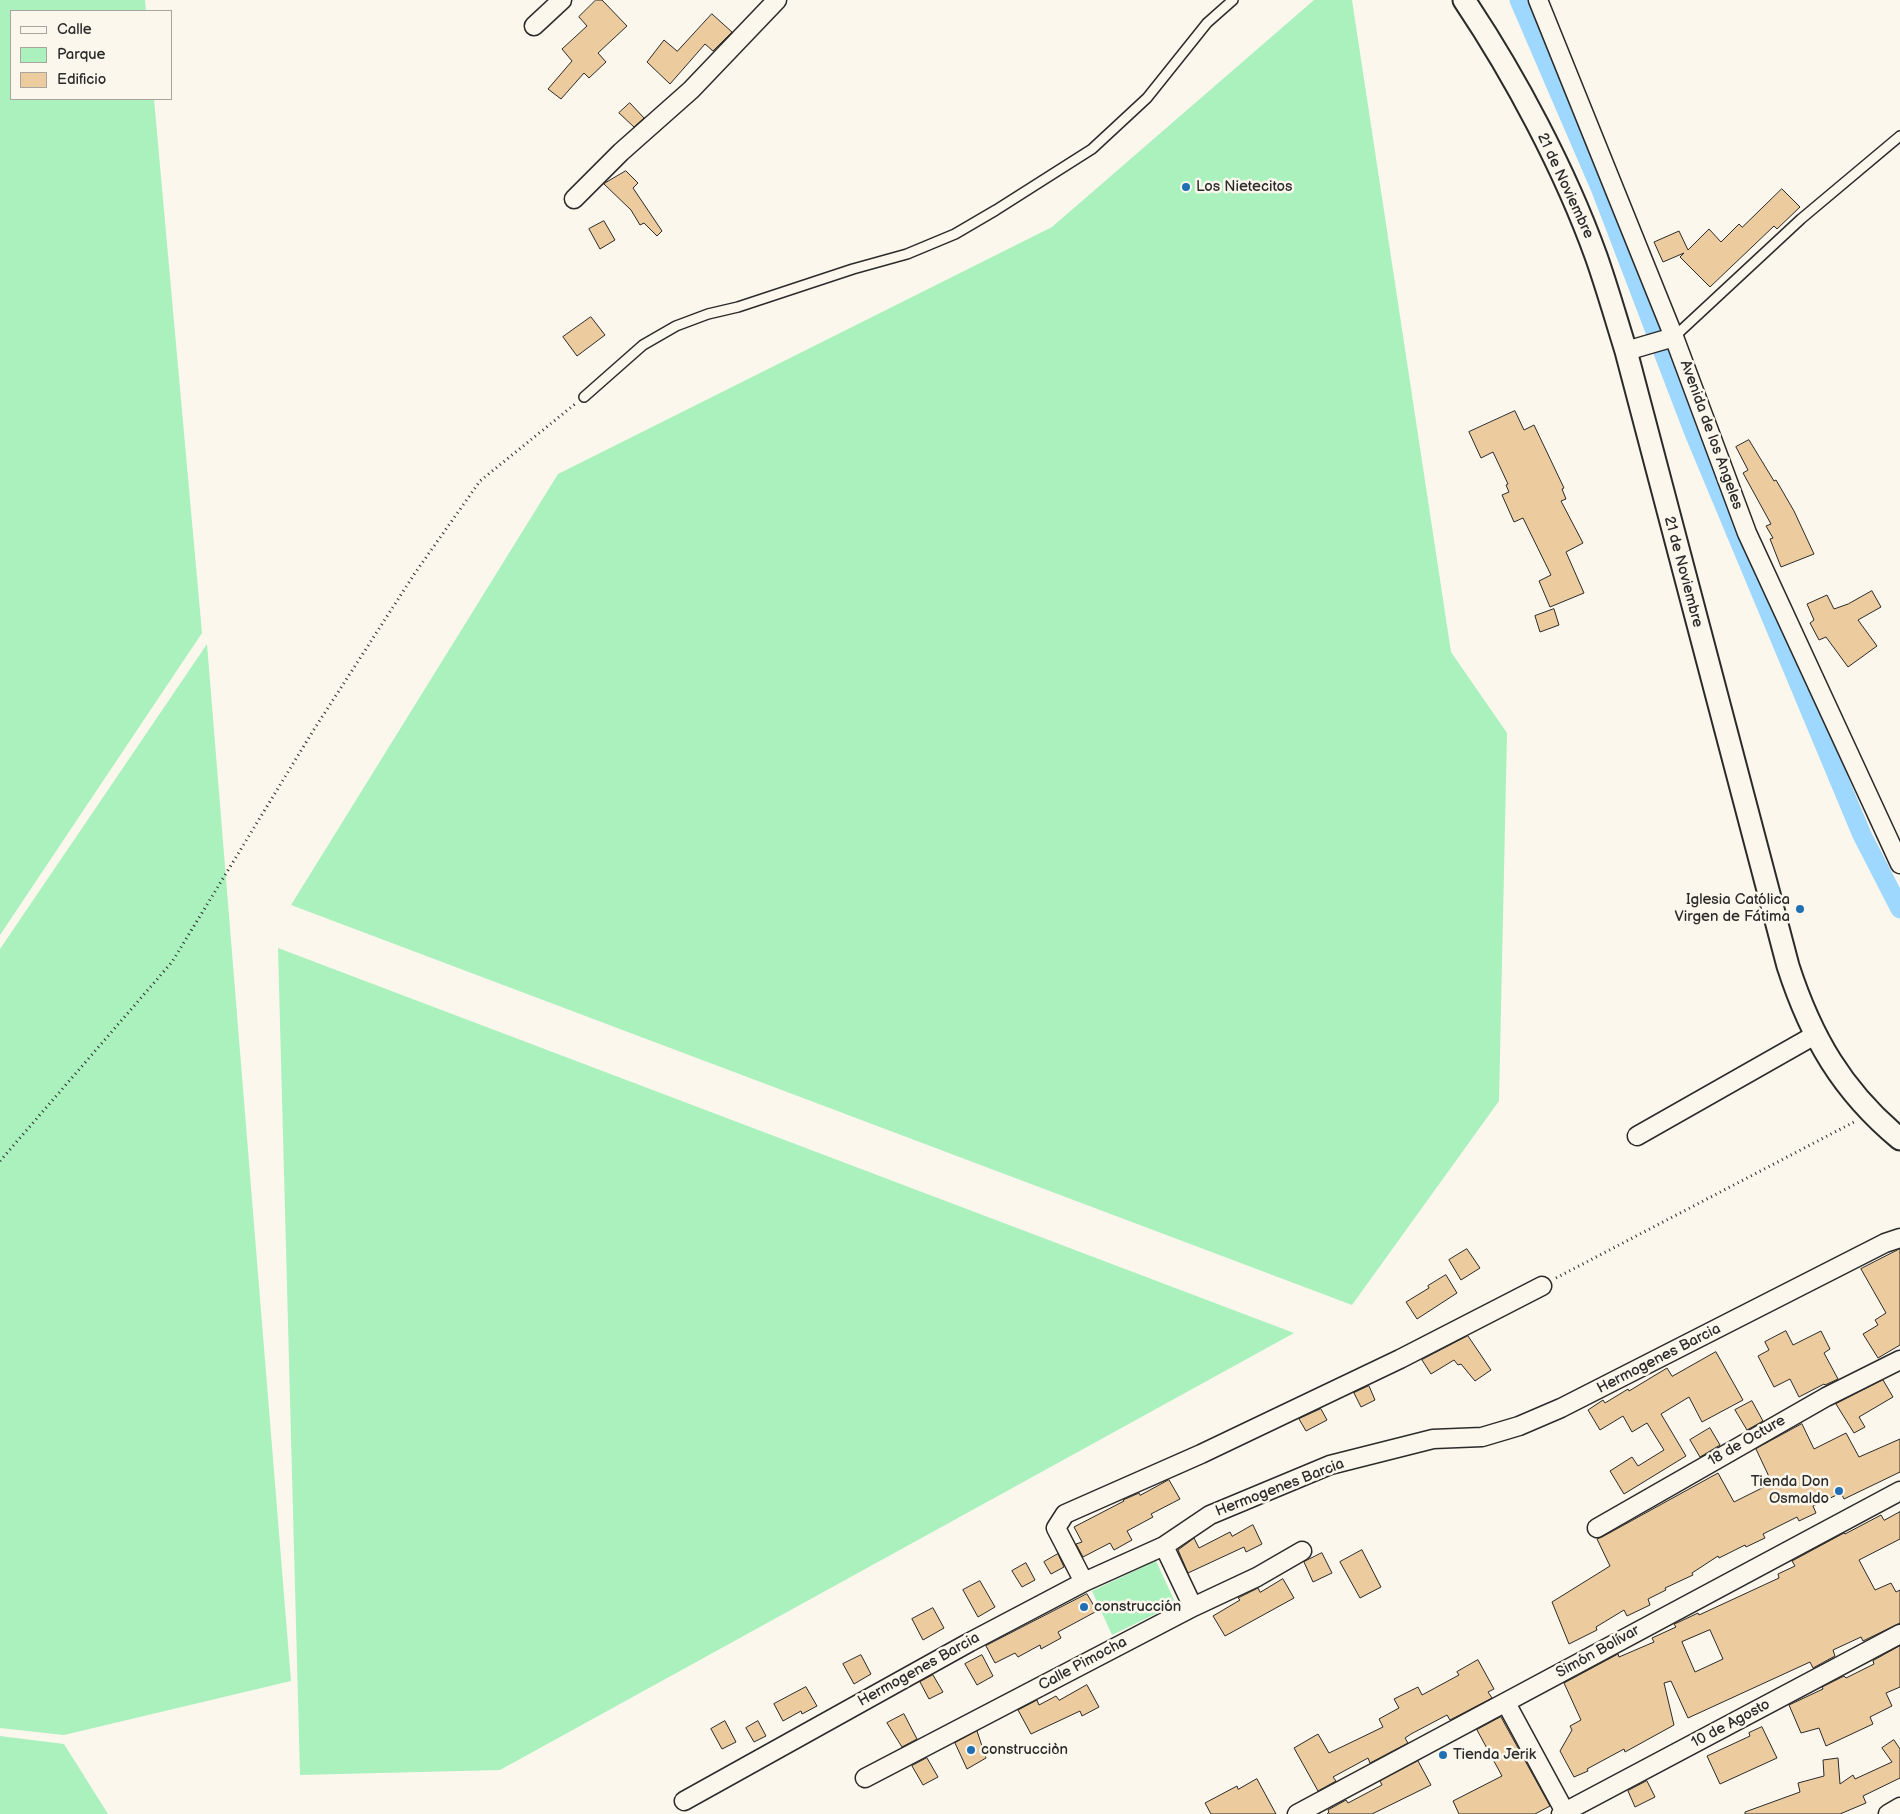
<!DOCTYPE html>
<meta charset="utf-8">
<style>
body{margin:0}
#map{position:relative;width:1900px;height:1814px;overflow:hidden;background:#fbf7ec;font-family:"Balsamiq Sans",sans-serif}
canvas{display:block}
.legend{position:absolute;left:10px;top:10px;width:162px;height:90px;box-sizing:border-box;background:#fbf7ec;border:1px solid #a8a59f;margin:0;padding:6px 9px;list-style:none;font-size:15px;color:#2b2b2b}
.legend li{display:flex;align-items:center;gap:10px;height:25px}
.legend b{width:25px;border:1px solid #a8a59f}
</style>
<div id="map">
<canvas width="1900" height="1814"></canvas>
<ul class="legend">
<li><b style="height:6px;background:#fbf7ec"></b>Calle</li>
<li><b style="height:14px;background:#aaf1be"></b>Parque</li>
<li><b style="height:14px;background:#eccb9e"></b>Edificio</li>
</ul>
</div>
<script>
const context = document.querySelector('canvas').getContext('2d');
context.lineJoin = 'round';
function fillPath(path, color) {
  context.fillStyle = color;
  context.fill(path, 'evenodd');
}
function trace(path, color, width, dash) {
  context.strokeStyle = color;
  context.lineWidth = width;
  context.lineCap = dash ? 'butt' : 'round';
  context.setLineDash(dash || []);
  context.stroke(path);
}
function write(font, color, halo, rows, align = 'center') {
  context.font = font + ' "Balsamiq Sans",sans-serif';
  context.lineWidth = 5;
  context.setLineDash([]);
  context.textBaseline = 'middle';
  context.strokeStyle = halo;
  context.fillStyle = color;
  for (const [text, x, y, turn = 0] of rows) {
    context.save();
    context.translate(x, y);
    context.rotate((+turn || 0) * Math.PI / 180);
    context.textAlign = isNaN(turn) ? turn : align;
    if (halo) context.strokeText(text, 0, 0);
    context.fillText(text, 0, 0);
    context.restore();
  }
}
fillPath(new Path2D(`
 M0 0H145L146 11H11V99H154L202 633 0 935Z
 M1314 0H1352L1451 652 1507 733 1499 1101 1352 1305 291 905 558 474 1052 227Z
 M207 644 291 1681 64 1735 0 1728V949Z
 M278 948 1294 1333 500 1770 300 1775Z
 M1156 1561 1176 1604 1112 1635 1092 1591Z
 M0 1736 64 1744 108 1814H0Z`), '#aaf1be');
trace(new Path2D(`
 M1519 0 1601 190 1694 433 1862 835 1900 909`), '#9ed8fe', 19);
const building = new Path2D(`
 M596 0H602L627 26 598 53 606 62 589 78 584 73 561 99 548 89 572 61 562 49 587 26 579 17Z
 M712 14 732 32 713 51 705 44 670 84 647 62 664 40 677 51Z
 M630 103 644 118 634 127 619 113Z
 M626 171 638 183 633 188 662 231 657 236 644 223 640 225 631 210 604 184Z
 M1782 189 1800 207 1777 229 1774 226 1710 287 1680 257 1684 253 1663 262 1654 242 1679 231 1688 250 1709 229 1721 242 1739 224 1742 227Z
 M604 221 615 240 600 249 589 229Z
 M591 317 605 335 577 356 563 337Z
 M1515 411 1524 430 1534 425 1564 488 1562 489 1566 499 1561 501 1583 543 1566 552 1584 593 1550 607 1539 581 1551 575 1523 518 1514 522 1502 495 1509 492 1506 485 1508 484 1493 452 1481 458 1469 432Z
 M1749 440 1774 481 1776 480 1794 511 1814 554 1781 567 1770 539 1773 538 1766 526 1771 524 1743 473 1748 470 1736 447Z
 M1872 591 1881 607 1858 620 1877 646 1848 667 1826 637 1819 640 1810 623 1814 620 1807 604 1827 595 1834 609 1848 604Z
 M1554 609 1559 625 1540 632 1535 616Z
 M1467 1249 1480 1268 1461 1280 1449 1260Z
 M1900 1249V1345L1878 1358 1863 1334 1878 1325 1875 1320 1886 1313 1861 1269Z
 M1446 1275 1457 1293 1417 1319 1406 1302 1429 1288 1428 1286Z
 M1786 1331 1793 1345 1821 1331 1830 1349 1824 1353 1838 1379 1825 1385 1824 1384 1799 1397 1790 1379 1774 1387 1758 1356 1769 1350 1765 1342Z
 M1468 1336 1491 1370 1475 1381 1461 1364 1458 1365 1454 1360 1431 1374 1422 1360Z
 M1716 1352 1743 1400 1702 1422 1689 1397 1661 1414 1686 1456 1624 1494 1610 1471 1632 1457 1638 1466 1664 1450 1647 1423 1632 1432 1623 1416 1600 1430 1588 1410 1603 1400 1605 1403 1628 1389 1629 1391 1667 1368 1672 1376Z
 M1883 1380 1893 1397 1859 1417 1865 1427 1854 1433 1836 1404Z
 M1369 1386 1375 1400 1361 1407 1354 1393Z
 M1752 1401 1763 1421 1747 1430 1735 1410Z
 M1321 1409 1327 1420 1306 1431 1299 1419Z
 M1802 1424 1814 1449 1846 1433 1859 1457 1900 1439V1472L1844 1499 1841 1493 1813 1506 1816 1513 1799 1521 1797 1517 1763 1534 1765 1538 1746 1547 1745 1545 1719 1558 1718 1556 1692 1573 1693 1575 1665 1588 1666 1590 1648 1599 1650 1605 1627 1616 1624 1610 1596 1627 1597 1630 1569 1644 1552 1602 1610 1566 1597 1539 1602 1537 1718 1473 1734 1502 1772 1483 1756 1449Z
 M1710 1428 1720 1445 1700 1457 1690 1440Z
 M1169 1480 1180 1499 1151 1514 1153 1517 1127 1531 1132 1540 1114 1550 1110 1543 1083 1557 1076 1544 1082 1542 1074 1527 1124 1501 1123 1500 1139 1493 1140 1495Z
 M1900 1512V1539L1859 1560 1875 1590 1891 1583 1896 1592 1900 1590V1623L1863 1641 1861 1637 1833 1650 1835 1656 1813 1668 1810 1662 1688 1718 1671 1681 1664 1683 1674 1725 1625 1752 1624 1749 1587 1769 1588 1771 1574 1777 1560 1751 1572 1730 1570 1726 1581 1720 1564 1683 1618 1654 1619 1657 1654 1642 1652 1638 1676 1627 1674 1624 1679 1622 1698 1613 1699 1615 1779 1578 1778 1574 1795 1566 1792 1561 1844 1533 1845 1534 1881 1515 1884 1520ZM1710 1630 1723 1659 1695 1672 1682 1642Z
 M1253 1525 1262 1544 1246 1552 1244 1547 1188 1573 1178 1550 1194 1538 1199 1548 1230 1532 1232 1536Z
 M1362 1550 1381 1587 1360 1598 1340 1562Z
 M1322 1553 1332 1573 1313 1582 1304 1562Z
 M1058 1554 1064 1567 1051 1574 1044 1562Z
 M1026 1563 1035 1580 1022 1587 1012 1571Z
 M1283 1579 1294 1598 1225 1636 1213 1616 1240 1600 1238 1598 1258 1588 1260 1592Z
 M980 1581 995 1607 978 1617 963 1590Z
 M1087 1594 1097 1611 1058 1632 1061 1638 1041 1649 1040 1645 1018 1657 1015 1653 995 1663 986 1646Z
 M933 1608 944 1628 923 1640 912 1619Z
 M1900 1646V1687L1886 1693 1892 1706 1870 1717 1873 1724 1826 1746 1819 1728 1801 1733 1789 1705 1823 1689 1822 1687 1844 1676 1846 1678 1874 1664 1873 1661Z
 M861 1655 871 1674 854 1684 843 1664Z
 M982 1655 993 1676 977 1685 965 1664Z
 M1478 1660 1494 1689 1488 1692 1492 1698 1450 1720 1447 1715 1411 1734 1405 1738 1408 1743 1370 1763 1368 1758 1333 1777 1336 1781 1318 1791 1294 1748 1318 1734 1329 1753 1354 1741 1383 1727 1379 1719 1399 1708 1394 1699 1418 1687 1422 1695 1459 1675 1457 1672Z
 M933 1675 943 1692 929 1699 920 1682Z
 M1087 1685 1099 1707 1082 1716 1080 1711 1031 1734 1018 1710 1037 1700 1039 1705 1056 1696 1059 1700Z
 M806 1687 817 1706 802 1714 801 1711 783 1721 774 1704Z
 M904 1714 917 1739 902 1747 887 1723Z
 M1501 1717 1550 1806 1535 1814H1459L1453 1801 1502 1776 1477 1730Z
 M725 1721 736 1742 722 1749 711 1729Z
 M758 1721 766 1736 754 1742 746 1728Z
 M1762 1727 1777 1758 1720 1784 1707 1756 1750 1736 1749 1733Z
 M977 1731 986 1758 967 1769 955 1743Z
 M1894 1740 1900 1749V1778L1863 1796 1866 1803 1840 1814H1745V1812L1800 1792 1798 1783 1824 1776 1823 1760 1838 1758 1840 1784 1853 1775 1855 1779 1892 1762 1882 1748Z
 M927 1758 938 1777 923 1785 912 1766Z
 M1418 1761 1431 1785 1372 1814H1327L1329 1812 1328 1810 1346 1800 1348 1803 1382 1785 1380 1781Z
 M1257 1779 1276 1814H1211L1205 1803 1237 1786 1238 1789Z
 M1647 1781 1655 1797 1635 1807 1628 1791Z`);
fillPath(building, '#eccb9e');
trace(building, '#2b2b2b', 1);
const service = new Path2D(`
 M1674 337 1801 219 1900 136
 M584 397 643 345 676 326 708 314 738 307 853 269 907 254 955 234 996 210 1092 149 1147 98 1207 23 1233 0`);
const minor = new Path2D(`
 M1538 0 1674 337 1747 533 1900 864
 M534 26 562 0
 M574 199 621 152 691 90 777 0
 M1626 351 1674 337
 M1637 1136 1815 1035
 M1597 1528 1826 1397 1900 1360
 M1164 1546 1193 1607
 M1084 1582 1056 1528 1065 1514 1201 1454 1400 1359 1542 1286
 M1506 1703 1565 1812
 M865 1778 1193 1607 1257 1577 1302 1551
 M684 1801 970 1642 1084 1582 1164 1546 1210 1515 1330 1465 1433 1439 1482 1437 1519 1426 1561 1408 1885 1243 1900 1238
 M1297 1814 1900 1491
 M1561 1814 1900 1634
 M1888 1814 1900 1807`);
const tertiary = new Path2D(`
 M1464 0C1515 76 1565 170 1596 256 1607 287 1616 319 1626 351L1788 966C1811 1037 1842 1091 1900 1139`);
trace(service, '#2b2b2b', 12);
trace(minor, '#2b2b2b', 21);
trace(tertiary, '#2b2b2b', 25);
trace(new Path2D(`
 M0 1161 172 962 313 731 415 573 480 481 575 404
 M1556 1278 1854 1122`), '#2b2b2b', 3, [1, 4]);
trace(service, '#fbf7ec', 9);
trace(minor, '#fbf7ec', 18);
trace(tertiary, '#fbf7ec', 21);
for (const [x, y, r, color] of [
 [1186,187,5,"#1f6fb2"],
 [1800,909,5,"#1f6fb2"],
 [1839,1491,5,"#1f6fb2"],
 [1084,1607,5,"#1f6fb2"],
 [971,1750,5,"#1f6fb2"],
 [1443,1755,5,"#1f6fb2"]
]) {
  const dot = new Path2D();
  dot.arc(x, y, r, 0, 2 * Math.PI);
  context.fillStyle = color;
  context.fill(dot);
  trace(dot, '#fbf7ec', 2);
}
write('15px', '#2b2b2b', '#fbf7ec', [
 ["21 de Noviembre",1565,186,65],
 ["Avenida de los Angeles",1711,435,70],
 ["21 de Noviembre",1683,572,75],
 ["Hermogenes Barcia",1659,1359,-27],
 ["18 de Octure",1747,1441,-30],
 ["Hermogenes Barcia",1280,1488,-21],
 ["Simón Bolívar",1598,1652,-29],
 ["Calle Pimocha",1083,1664,-28],
 ["Hermogenes Barcia",919,1670,-29],
 ["10 de Agosto",1731,1724,-28]
]);
write('15px', '#2b2b2b', '#fbf7ec', [
 ["Los Nietecitos",1196,187],
 ["Iglesia Católica",1790,900,"right"],
 ["Virgen de Fátima",1790,917,"right"],
 ["Tienda Don",1829,1482,"right"],
 ["Osmaldo",1829,1499,"right"],
 ["construcción",1094,1607],
 ["construcciòn",981,1750],
 ["Tienda Jerik",1453,1755]
], 'left');
</script>
